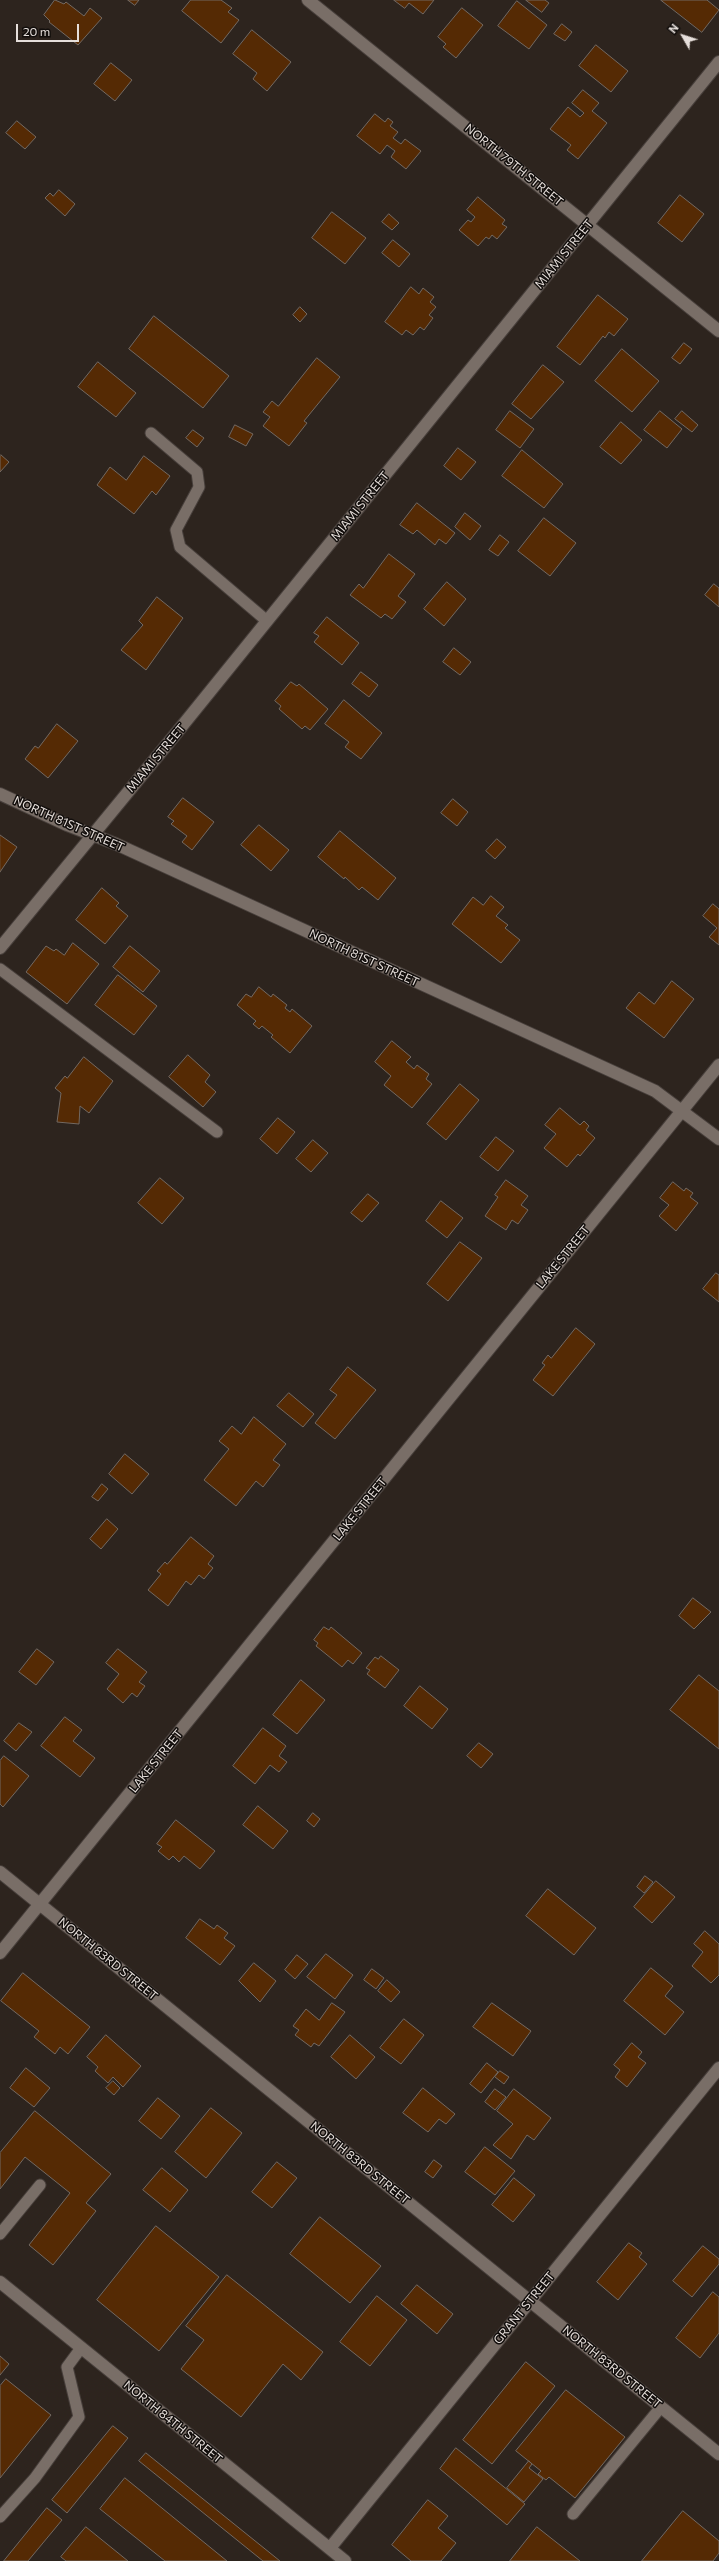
<!DOCTYPE html>
<style>
body{margin:0}
#map{position:relative;width:719px;height:2561px;overflow:hidden;background:#2d241e;font-family:Commissioner,sans-serif}
canvas{display:block}
.north{position:absolute;left:663px;top:16px;width:40px;height:40px;-webkit-text-stroke:3px #120e0c;paint-order:stroke;rotate:309deg;font-size:11px;font-weight:700;line-height:16px;text-align:center;color:#e6dfdb}
.north::after{content:'';display:block;margin:auto;width:14px;height:18px;background:#e6dfdb;clip-path:polygon(50% 0,100% 100%,50% 72%,0 100%)}
.scale{position:absolute;left:16px;top:24px;width:63px;height:18px;box-sizing:border-box;border:2px solid #e6dfdb;border-top:0;padding-left:5px;font-size:12px;line-height:14px;white-space:nowrap;color:#e6dfdb;-webkit-text-stroke:3px #120e0c;paint-order:stroke}
</style>
<div id="map">
<canvas width="719" height="2561"></canvas>
<div class="north">N</div>
<div class="scale">20 m</div>
</div>
<script>
const context = document.querySelector('canvas').getContext('2d');
context.lineJoin = 'round';
function fillPath(path, color) {
  context.fillStyle = color;
  context.fill(path, 'evenodd');
}
function trace(path, color, width, dash) {
  context.strokeStyle = color;
  context.lineWidth = width;
  context.lineCap = dash ? 'butt' : 'round';
  context.setLineDash(dash || []);
  context.stroke(path);
}
function write(font, color, halo, rows, align = 'center') {
  context.font = font + ' Commissioner,sans-serif';
  context.lineWidth = 3;
  context.setLineDash([]);
  context.textBaseline = 'middle';
  context.strokeStyle = halo;
  context.fillStyle = color;
  for (const [text, x, y, turn = 0] of rows) {
    context.save();
    context.translate(x, y);
    context.rotate((+turn || 0) * Math.PI / 180);
    context.textAlign = isNaN(turn) ? turn : align;
    if (halo) context.strokeText(text, 0, 0);
    context.fillText(text, 0, 0);
    context.restore();
  }
}
const building = new Path2D(`
 M55 0 64 4 66 2 84 16 90 8 102 18 78 45 49 22 50 21 44 15Z
 M128 0H139L135 5Z
 M191 0H221L232 8 228 12 239 20 221 43 182 11Z
 M394 0H434L423 14 409 3 405 8Z
 M526 0H545L549 3 542 12Z
 M661 0H707L719 10 702 32Z
 M517 1 547 25 529 49 498 26Z
 M462 8 483 25 456 58 443 47 446 44 438 37Z
 M562 24 572 32 565 41 554 34Z
 M252 30 291 62 267 91 253 79 257 73 233 54Z
 M596 45 628 71 611 92 579 66Z
 M111 63 132 80 115 101 94 84Z
 M583 90 599 103 592 111 607 123 578 159 567 150 571 145 550 129 568 107 580 117 584 113 572 103Z
 M375 114 385 122 388 118 393 122 390 126 398 132 393 138 401 144 405 139 421 151 406 169 391 157 395 151 387 145 380 154 357 136Z
 M17 121 36 137 25 149 6 133Z
 M59 190 75 204 65 216 45 198 50 193 53 196Z
 M680 195 704 214 682 242 658 223Z
 M478 197 505 220 502 224 507 227 497 239 492 235 489 239 486 237 478 246 459 230 468 220 471 222 475 217 467 210Z
 M332 212 366 238 345 264 312 238Z
 M389 214 399 223 392 230 382 222Z
 M393 240 410 254 399 267 382 253Z
 M411 287 419 294 423 288 434 297 430 302 436 307 429 315 433 318 424 330 420 327 413 335 406 330 402 335 385 322Z
 M598 295 628 319 614 336 609 332 605 338 603 336 580 365 557 347Z
 M300 307 307 314 300 322 293 315Z
 M154 316 229 376 203 408 129 349Z
 M684 343 692 349 680 364 672 358Z
 M622 349 659 381 632 412 595 381Z
 M317 358 340 377 304 421 307 423 289 446 263 426 270 417 263 412 272 401 278 406Z
 M98 362 136 393 116 417 78 387Z
 M543 365 564 382 531 419 512 404Z
 M510 411 534 429 520 448 496 430Z
 M660 411 682 429 667 448 644 430Z
 M682 411 698 425 692 432 675 419Z
 M621 422 642 440 621 464 600 447Z
 M235 425 253 434 246 446 229 437Z
 M193 430 204 438 197 447 186 438Z
 M458 448 476 462 461 480 444 466Z
 M522 450 563 484 544 508 502 476Z
 M1 455 9 462 0 472V456Z
 M144 456 170 476 156 495 152 491 134 514 97 485 110 467 126 480Z
 M417 503 455 533 446 544 439 539 435 545 417 530 413 534 400 525Z
 M465 513 481 526 470 540 455 527Z
 M544 518 576 543 550 576 518 551Z
 M500 535 509 542 498 556 489 550Z
 M389 554 415 574 398 596 406 602 392 619 385 614 381 618 350 595 359 584 363 588Z
 M447 582 466 599 444 626 424 609Z
 M714 584 719 588V607L705 595Z
 M157 597 183 618 146 670 121 650 143 625 139 621Z
 M327 617 359 643 342 665 314 642 319 636 314 633Z
 M454 648 471 662 460 675 443 662Z
 M361 672 378 685 369 697 352 684Z
 M291 682 297 686 299 684 328 709 310 730 305 726 302 729 279 709 281 706 275 701Z
 M344 700 382 733 361 759 345 747 349 742 325 724Z
 M57 724 78 741 48 778 25 759 35 746 38 748Z
 M183 798 214 822 192 850 182 842 187 836 171 824 174 821 168 817Z
 M453 799 468 812 457 826 441 813Z
 M259 825 289 850 271 871 241 845Z
 M340 831 396 878 378 900 362 887 359 890 345 877 344 879 318 857Z
 M0 835 17 847 0 872Z
 M497 839 506 847 495 859 486 851Z
 M102 888 119 903 116 906 128 916 105 944 76 920Z
 M491 896 504 907 496 916 508 925 505 928 520 940 501 963 452 924 473 897 483 905Z
 M713 904 719 909V945L709 937 717 928 703 916Z
 M73 943 99 964 67 1004 26 972 46 946 54 951 56 949 64 955Z
 M130 946 160 971 143 992 113 967Z
 M118 975 157 1006 134 1035 95 1005Z
 M672 981 694 999 664 1038 626 1008 639 992 654 1004Z
 M259 987 271 997 273 994 287 1005 285 1008 290 1012 292 1009 312 1026 290 1053 271 1037 273 1035 262 1026 259 1029 253 1024 256 1021 237 1005 246 994 251 997Z
 M392 1041 411 1057 406 1062 414 1069 417 1065 429 1074 426 1079 432 1084 412 1108 384 1085 391 1076 375 1062Z
 M188 1055 210 1075 205 1082 216 1092 203 1107 169 1077Z
 M84 1057 113 1081 89 1113 80 1106 79 1124 57 1122 61 1093 55 1088 65 1076 67 1078Z
 M460 1084 479 1100 446 1140 427 1124Z
 M560 1108 580 1125 584 1121 589 1126 586 1130 595 1138 580 1156 578 1154 567 1167 544 1148 556 1134 545 1125Z
 M278 1118 295 1132 277 1154 260 1139Z
 M496 1137 514 1151 498 1171 480 1157Z
 M313 1140 328 1153 311 1172 296 1159Z
 M160 1178 184 1198 162 1224 138 1203Z
 M506 1180 528 1196 521 1205 528 1210 518 1224 512 1220 506 1230 485 1216 498 1197 495 1195Z
 M673 1182 684 1191 686 1188 693 1193 690 1197 698 1203 676 1231 659 1216 669 1205 660 1198Z
 M368 1194 379 1203 362 1222 351 1213Z
 M441 1201 463 1218 447 1238 426 1221Z
 M460 1242 482 1258 448 1301 427 1284Z
 M716 1273 719 1275V1302L703 1289Z
 M576 1328 595 1344 553 1396 533 1380 545 1365 542 1363 548 1355 551 1358Z
 M348 1367 376 1390 335 1439 315 1423 337 1395 330 1390Z
 M289 1393 314 1414 303 1427 277 1406Z
 M254 1417 286 1444 273 1460 280 1465 263 1487 256 1481 236 1506 204 1480 229 1449 219 1441 232 1426 241 1434Z
 M125 1454 149 1474 132 1494 109 1474Z
 M102 1484 108 1489 98 1501 92 1497Z
 M107 1519 118 1529 101 1549 90 1539Z
 M191 1537 214 1556 208 1564 213 1568 204 1579 199 1575 191 1585 186 1581 168 1606 148 1590 161 1574 157 1571 165 1562 167 1564Z
 M693 1598 711 1612 694 1629 679 1616Z
 M324 1627 329 1630 331 1627 362 1653 353 1664 348 1660 342 1667 316 1646 318 1643 314 1640Z
 M37 1649 54 1662 36 1685 19 1672Z
 M118 1649 147 1672 139 1682 145 1686 137 1697 132 1693 123 1703 107 1689 119 1674 106 1663Z
 M381 1656 399 1670 385 1688 367 1674 370 1670 366 1668 375 1657 378 1659Z
 M699 1675 719 1691V1749L670 1710Z
 M301 1680 325 1700 297 1734 273 1715Z
 M420 1686 448 1709 432 1729 404 1706Z
 M65 1717 82 1730 73 1741 95 1758 80 1777 41 1746Z
 M19 1723 32 1732 16 1751 4 1741Z
 M263 1728 286 1746 279 1756 287 1762 279 1772 270 1765 255 1784 233 1766Z
 M479 1743 493 1754 481 1768 467 1756Z
 M4 1756 29 1776 3 1807 0 1804V1761Z
 M258 1806 288 1831 273 1849 243 1825Z
 M313 1813 320 1819 314 1827 307 1821Z
 M176 1820 215 1851 200 1869 184 1856 179 1862 173 1856 169 1860 158 1851 162 1847 157 1844Z
 M645 1876 653 1882 644 1893 637 1887Z
 M656 1881 675 1897 652 1923 634 1907Z
 M548 1889 596 1928 574 1955 526 1916Z
 M200 1919 214 1929 217 1925 228 1933 224 1938 235 1946 220 1965 186 1938Z
 M705 1931 719 1944V1975L711 1983 692 1966 703 1952 694 1944Z
 M326 1954 353 1975 335 1999 307 1977Z
 M297 1955 308 1964 295 1979 285 1970Z
 M254 1963 276 1981 260 2002 239 1981Z
 M651 1968 673 1986 665 1996 684 2012 665 2035 624 2001Z
 M372 1969 384 1978 376 1989 364 1980Z
 M23 1973 90 2027 68 2054 60 2047 55 2054 34 2037 39 2031 1 2001Z
 M387 1980 400 1992 391 2002 378 1991Z
 M332 2003 345 2012 319 2046 314 2043 311 2047 295 2035 299 2030 293 2026 306 2009 319 2020Z
 M492 2003 531 2031 513 2056 473 2027Z
 M404 2019 424 2035 401 2064 380 2048Z
 M106 2035 141 2066 123 2087 113 2077 108 2083 95 2071 98 2067 87 2057Z
 M350 2035 375 2057 356 2079 331 2057Z
 M632 2043 642 2052 638 2057 646 2063 627 2087 615 2077 620 2070 614 2065Z
 M487 2063 498 2072 481 2093 470 2084Z
 M26 2068 50 2088 34 2107 10 2088Z
 M500 2071 509 2077 504 2084 495 2077Z
 M113 2081 120 2088 114 2095 106 2088Z
 M423 2088 455 2114 446 2124 439 2119 428 2132 403 2113Z
 M495 2089 506 2097 495 2110 485 2102Z
 M514 2089 551 2118 534 2140 527 2135 511 2159 493 2145 513 2124 497 2111Z
 M158 2098 180 2116 161 2139 139 2121Z
 M211 2108 242 2133 206 2178 175 2152Z
 M35 2111 111 2174 86 2203 96 2211 53 2265 29 2245 70 2193 25 2157 0 2189V2153Z
 M485 2147 515 2171 495 2195 465 2172Z
 M434 2160 442 2166 433 2178 425 2172Z
 M277 2162 297 2178 272 2208 252 2192Z
 M162 2168 188 2190 170 2212 143 2190Z
 M514 2178 535 2195 513 2222 492 2205Z
 M320 2217 381 2266 350 2303 290 2254Z
 M156 2226 219 2277 159 2351 97 2300Z
 M629 2243 642 2253 639 2257 647 2264 618 2300 597 2282Z
 M703 2246 719 2259V2264L692 2297 673 2281Z
 M227 2275 323 2352 301 2380 283 2364 241 2417 181 2369 204 2340 186 2326Z
 M417 2285 453 2314 437 2334 401 2304Z
 M713 2292 719 2297V2333L700 2358 676 2338Z
 M377 2296 407 2320 370 2366 340 2342Z
 M0 2356 9 2364 0 2375Z
 M526 2362 555 2386 492 2464 463 2440Z
 M6 2379 51 2415 0 2478V2386Z
 M566 2390 625 2437 575 2498 549 2477 546 2480 538 2474 541 2471 516 2451Z
 M113 2426 128 2438 67 2513 52 2500Z
 M456 2448 525 2504 507 2525 440 2469Z
 M146 2453 280 2561H263L139 2461Z
 M529 2461 532 2464 529 2468 543 2479 524 2502 507 2488Z
 M125 2478 227 2561H165L100 2509Z
 M428 2500 448 2516 438 2528 456 2543 441 2561H411L392 2545Z
 M47 2508 62 2520 28 2561H4Z
 M683 2511 719 2541V2553L713 2561H642Z
 M86 2527 128 2561H66L61 2557Z
 M537 2527 580 2561H510Z`);
fillPath(building, '#552a04');
trace(building, '#736962', 1);
const lane = new Path2D(`
 M151 433 197 472 199 487 176 530 180 547 267 621
 M0 969 217 1132
 M0 2234 40 2185
 M573 2514 661 2407
 M0 2517 35 2478 79 2417 67 2367 81 2348`);
const street = new Path2D(`
 M308 0 719 331
 M0 794 67 825 116 844 655 1091 719 1139
 M0 948 174 736 719 62
 M0 1872 719 2454
 M0 1953 719 1065
 M0 2282 345 2561
 M330 2548 719 2068`);
trace(lane, '#473f3b', 13);
trace(street, '#473f3b', 14);
trace(lane, '#796e67', 11);
trace(street, '#796e67', 12);
write('12px', '#e6dfdb', '#120e0c', [
 ["NORTH 79TH STREET",514,165,39],
 ["MIAMI STREET",564,254,-51],
 ["MIAMI STREET",360,506,-51],
 ["MIAMI STREET",156,758,-50],
 ["NORTH 81ST STREET",69,824,24],
 ["NORTH 81ST STREET",364,958,25],
 ["LAKE STREET",563,1257,-51],
 ["LAKE STREET",360,1509,-51],
 ["LAKE STREET",156,1761,-51],
 ["NORTH 83RD STREET",108,1959,39],
 ["NORTH 83RD STREET",360,2163,39],
 ["GRANT STREET",524,2308,-51],
 ["NORTH 83RD STREET",612,2367,39],
 ["NORTH 84TH STREET",173,2422,39]
]);
</script>
